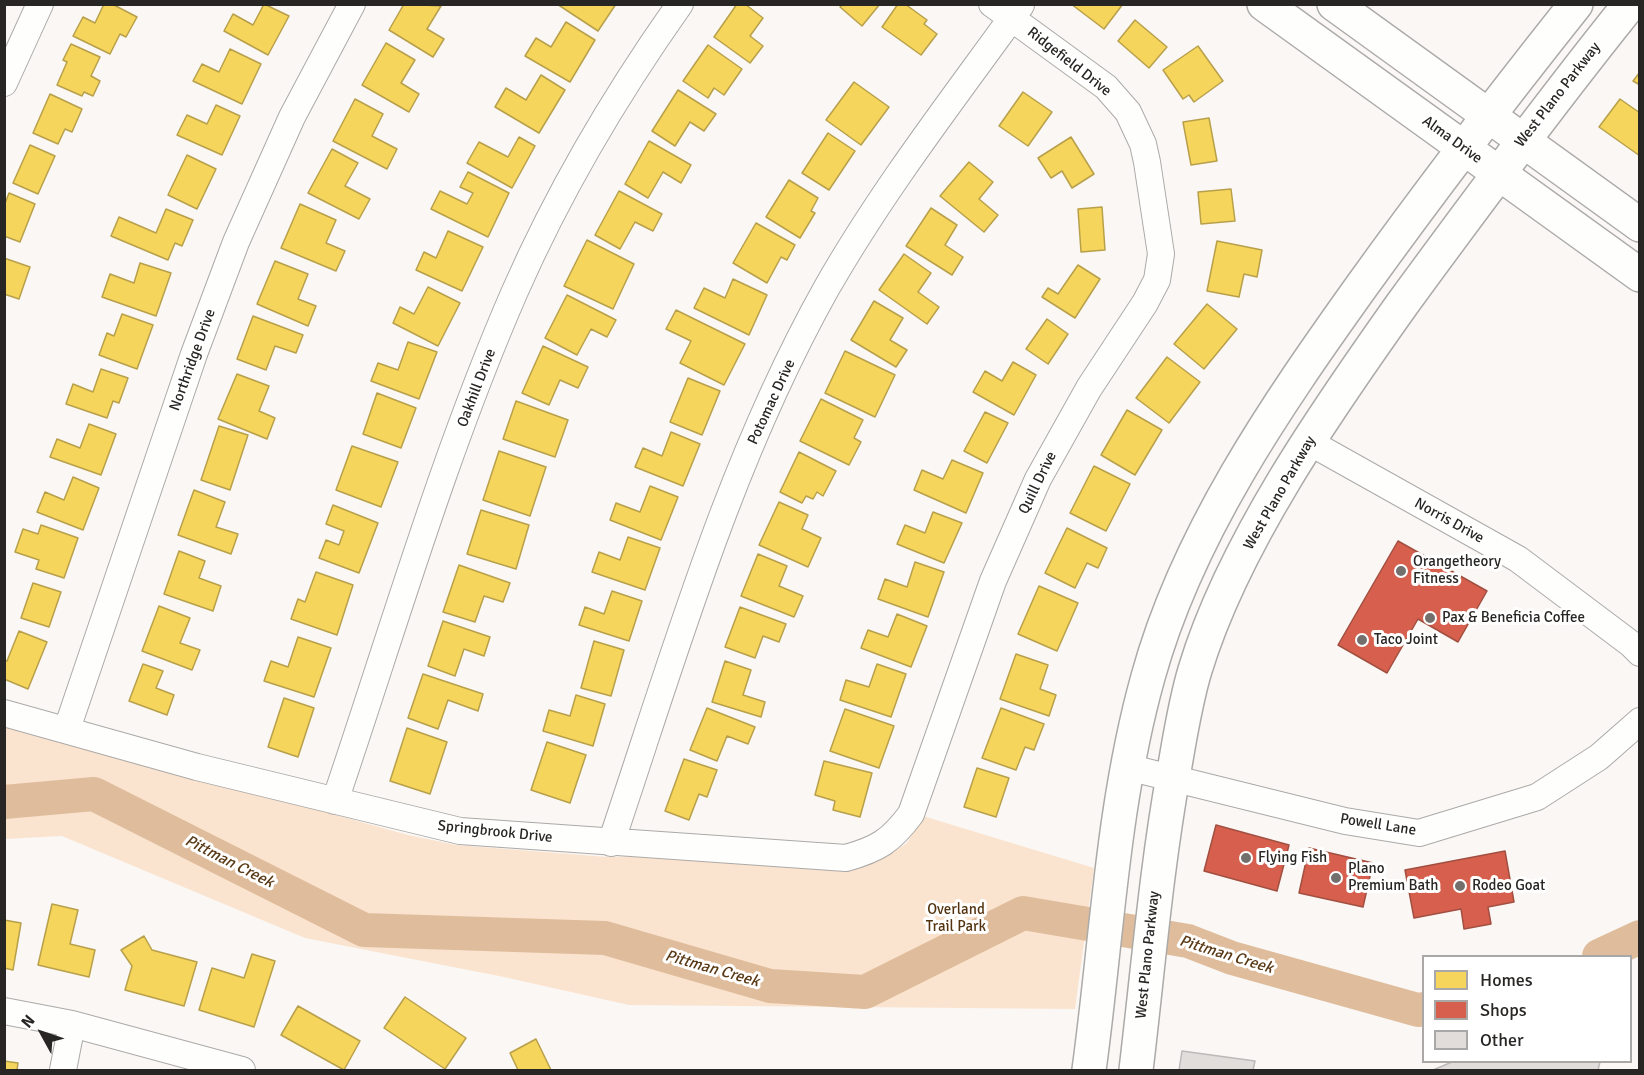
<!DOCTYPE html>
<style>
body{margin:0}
#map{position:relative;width:1644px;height:1075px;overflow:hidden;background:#faf7f4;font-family:Signika,sans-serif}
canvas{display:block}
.frame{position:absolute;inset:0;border:6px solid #282624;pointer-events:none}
.legend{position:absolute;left:1422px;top:955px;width:210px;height:108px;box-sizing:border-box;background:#fff;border:2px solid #a9a8a7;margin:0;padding:8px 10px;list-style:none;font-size:18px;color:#282624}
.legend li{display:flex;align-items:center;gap:12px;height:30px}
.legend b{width:30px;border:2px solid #a9a8a7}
.north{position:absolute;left:12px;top:1003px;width:60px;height:60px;-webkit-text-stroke:4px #fff;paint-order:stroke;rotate:310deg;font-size:16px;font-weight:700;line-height:24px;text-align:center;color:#282624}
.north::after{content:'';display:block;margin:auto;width:21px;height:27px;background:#282624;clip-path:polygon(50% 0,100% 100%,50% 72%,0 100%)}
</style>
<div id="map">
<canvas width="1644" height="1075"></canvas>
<div class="frame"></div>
<ul class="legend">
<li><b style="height:16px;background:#f6d55c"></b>Homes</li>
<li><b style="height:16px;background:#d6604d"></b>Shops</li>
<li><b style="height:16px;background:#e0dddb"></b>Other</li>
</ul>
<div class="north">N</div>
</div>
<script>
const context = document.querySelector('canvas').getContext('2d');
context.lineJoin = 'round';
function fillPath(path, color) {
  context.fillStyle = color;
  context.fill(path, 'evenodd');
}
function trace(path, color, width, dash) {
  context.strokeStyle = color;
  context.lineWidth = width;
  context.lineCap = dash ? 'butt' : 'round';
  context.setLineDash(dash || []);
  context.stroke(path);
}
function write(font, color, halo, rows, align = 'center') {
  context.font = font + ' Signika,sans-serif';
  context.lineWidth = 6;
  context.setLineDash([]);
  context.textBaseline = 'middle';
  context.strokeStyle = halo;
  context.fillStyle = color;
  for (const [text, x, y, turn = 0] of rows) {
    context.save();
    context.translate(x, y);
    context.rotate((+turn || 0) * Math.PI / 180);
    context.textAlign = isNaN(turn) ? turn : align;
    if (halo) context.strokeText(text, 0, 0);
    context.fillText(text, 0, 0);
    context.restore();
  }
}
fillPath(new Path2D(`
 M4 723 408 835 456 845 607 857 748 852 858 866 884 858 907 843 923 816 1094 868 1075 1009 629 1005 504 977 305 938 62 836 5 839Z`), '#fbe4cf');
const homes = new Path2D(`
 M104 4H112L137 17 126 37 120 34 110 54 73 36 83 17 95 23Z
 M264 4 289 16 268 55 224 31 233 14 253 25Z
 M404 4 441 6 427 29 444 39 433 57 389 30Z
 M557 4H616L598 31Z
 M737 4H745L763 18 750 36 763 46 750 63 714 37Z
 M843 4H880L862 26 840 7Z
 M898 4H905L927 20 924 24 937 34 921 55 882 27Z
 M1071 4H1123L1104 29Z
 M1135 20 1167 47 1149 68 1118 41Z
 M566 22 595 40 570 82 525 56 536 38 551 47Z
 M386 43 415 60 401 83 419 94 409 112 362 85Z
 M71 44 100 57 91 76 100 81 93 96 84 92 82 96 57 85 67 62 63 60Z
 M708 45 742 69 724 95 714 88 708 98 683 81Z
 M1198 46 1223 81 1194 102 1189 95 1183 99 1163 70Z
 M230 49 261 64 242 104 193 81 202 64 219 72Z
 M1640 72V85L1633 81Z
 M541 75 565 90 539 133 495 107 506 88 526 100Z
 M854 82 889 107 861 145 826 120Z
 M678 90 716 114 704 131 690 122 675 146 652 131Z
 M1023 92 1052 112 1028 146 999 126Z
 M50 94 82 109 72 132 65 129 58 144 33 133Z
 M355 99 383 114 372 136 397 149 387 169 333 141Z
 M1620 99 1640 113V156L1599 127Z
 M216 105 240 116 222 155 177 135 187 115 207 124Z
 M1209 118 1217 161 1191 165 1183 122Z
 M828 133 855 151 829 190 802 173Z
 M519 137 535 146 512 188 467 163 479 142 508 157Z
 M1071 137 1094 174 1072 188 1062 171 1051 178 1038 158Z
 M649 141 691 165 681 183 663 172 648 198 625 184Z
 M30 145 55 156 38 194 13 183Z
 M332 149 358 163 345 186 370 199 359 219 308 193Z
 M187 155 216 169 197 209 168 195Z
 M969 162 993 182 979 199 998 215 984 232 940 196Z
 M468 172 509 193 488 237 431 209 440 191 467 204 473 193 460 187Z
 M789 180 818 198 811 211 815 213 800 238 766 217Z
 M1231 189 1235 221 1201 224 1198 192Z
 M619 191 662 214 653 231 635 222 620 249 595 235Z
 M9 193 35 204 20 242 4 236V206Z
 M300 204 336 220 326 243 345 251 336 271 281 248Z
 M1102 207 1105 250 1081 252 1078 209Z
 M931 208 957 225 945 245 963 257 952 275 906 246Z
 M166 209 193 220 182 246 175 243 168 260 111 236 119 217 156 233Z
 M756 223 795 245 787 260 781 257 767 283 733 263Z
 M448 231 483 247 462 291 416 270 424 252 436 258Z
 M587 240 634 264 613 309 564 286Z
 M1217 241 1262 250 1257 277 1244 274 1239 297 1207 291Z
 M904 254 931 273 918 292 939 307 927 324 879 290Z
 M4 258 30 267 19 299 4 294Z
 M275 261 308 274 298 299 316 306 308 326 257 304Z
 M140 263 171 273 156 316 102 297 110 274 134 283Z
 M1078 265 1100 279 1075 318 1042 297 1048 288 1058 294Z
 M733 279 767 295 749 335 694 308 704 288 725 298Z
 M428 287 460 303 438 346 393 323 400 307 414 314Z
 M567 295 616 320 607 337 591 329 577 355 545 338Z
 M874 301 903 318 890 340 907 350 896 367 851 340Z
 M1207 304 1237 329 1204 369 1174 344Z
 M676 310 745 344 724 385 680 363 691 341 666 329Z
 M122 314 153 325 137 369 99 355 107 333 114 336Z
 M253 316 303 335 296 353 275 346 266 370 237 359Z
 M1047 319 1068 334 1048 364 1026 349Z
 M408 342 437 352 419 399 371 381 378 363 398 370Z
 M543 346 588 367 578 388 560 380 549 405 522 393Z
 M845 351 895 375 875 417 825 393Z
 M1167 357 1200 382 1169 423 1136 398Z
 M1013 362 1036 375 1014 415 973 392 985 371 1002 381Z
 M101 369 128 378 119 403 113 401 107 418 66 404 73 384 93 392Z
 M237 374 269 386 259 411 275 418 267 439 218 419Z
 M688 378 720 391 702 435 670 422Z
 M377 393 416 408 401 448 363 434Z
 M821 399 863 420 854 438 861 442 849 465 800 441Z
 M516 401 568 420 555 457 503 439Z
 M1127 410 1162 430 1135 475 1101 455Z
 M985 412 1008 423 987 463 964 451Z
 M89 424 116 434 101 475 50 457 57 439 80 448Z
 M219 426 248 435 230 490 201 480Z
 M671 432 700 444 683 486 635 467 643 448 662 456Z
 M352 446 398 462 381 507 336 490Z
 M499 451 546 467 530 516 483 500Z
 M799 452 836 471 823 496 817 492 813 499 806 496 802 503 780 492Z
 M952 460 983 473 966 513 914 490 922 470 943 479Z
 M1094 466 1130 484 1106 531 1070 513Z
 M73 477 99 488 83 530 37 512 45 492 64 500Z
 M650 486 678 497 661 540 610 520 616 503 640 512Z
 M194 490 225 502 216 527 238 534 231 554 178 535Z
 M779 502 808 515 802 529 821 538 808 567 759 545Z
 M333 505 378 523 359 573 319 558 326 540 339 545 344 531 326 524Z
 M481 510 529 525 516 569 467 554Z
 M933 512 962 523 944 563 897 544 905 525 925 533Z
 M41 525 78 538 64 578 36 569 39 560 15 552 23 529 38 534Z
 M1067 528 1107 548 1098 568 1087 563 1075 588 1045 573Z
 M628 537 660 548 645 590 592 572 599 552 620 560Z
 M179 551 205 561 199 578 221 586 213 611 164 594Z
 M758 554 787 566 779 586 803 596 794 617 741 596Z
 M915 562 944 572 928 617 878 599 885 579 907 587Z
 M459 565 510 583 503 602 484 596 475 622 443 612Z
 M316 572 353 585 337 635 291 619 298 599 305 602Z
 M33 583 61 592 49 627 21 618Z
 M1039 586 1078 603 1057 651 1018 634Z
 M612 591 642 601 629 641 579 625 585 607 604 614Z
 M159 606 190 618 180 643 200 650 192 670 142 651Z
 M740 607 786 624 779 642 763 636 755 658 725 647Z
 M897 614 927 626 911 667 861 648 868 630 888 637Z
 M443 621 490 637 484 656 464 649 455 676 428 666Z
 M19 631 47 642 28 689 4 679V660L7 661Z
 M298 637 331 648 314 697 264 681 271 661 288 667Z
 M594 641 624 650 611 696 581 688Z
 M1016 654 1048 665 1040 689 1056 695 1049 716 1000 699Z
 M725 661 751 670 743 695 765 702 761 717 712 702Z
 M143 664 163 671 156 688 174 695 167 715 129 701Z
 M877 664 906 674 891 717 840 700 846 680 869 687Z
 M423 674 483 694 478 711 448 700 438 729 408 718Z
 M576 695 605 704 593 746 543 731 549 710 570 716Z
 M284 698 314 708 298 757 268 747Z
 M707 708 755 727 748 744 727 736 717 761 690 750Z
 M1001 708 1044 724 1034 750 1025 747 1016 770 982 758Z
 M845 709 894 726 879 768 830 751Z
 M407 728 447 742 430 794 390 781Z
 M547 742 586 755 570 803 531 790Z
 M684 759 717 770 707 797 699 794 689 820 665 811Z
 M824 761 872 773 860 817 833 810 835 801 815 795Z
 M977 768 1009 778 996 817 964 807Z
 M52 904 78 910 70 944 95 950 89 977 38 965Z
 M4 920 21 923 13 970 4 968Z
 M144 936 152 950 197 962 184 1006 125 990 132 966 121 950Z
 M252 954 275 961 254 1027 199 1010 212 968 244 978Z
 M405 997 466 1038 445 1069 384 1028Z
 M298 1006 360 1041 344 1070 281 1035Z
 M536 1039 551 1070H518L510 1053Z
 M4 1061 18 1063 17 1070H4Z`);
fillPath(homes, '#f6d55c');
trace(homes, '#b8a04b', 1.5);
const shops = new Path2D(`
 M1398 541 1487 591 1458 642 1418 619 1387 673 1338 645Z
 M1216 825 1289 845 1277 891 1204 871Z
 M1309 848 1373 863 1363 907 1299 893Z
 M1505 851 1514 902 1488 907 1491 924 1464 929 1461 909 1414 918 1405 870Z`);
fillPath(shops, '#d6604d');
trace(shops, '#a24f41', 1.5);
trace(new Path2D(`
 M4 802 94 794 364 930 605 938 770 986 865 992 1023 913 1188 941 1232 958 1418 1010 1424 1009
 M1599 956 1640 937`), '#dfbd9c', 34);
const building = new Path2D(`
 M1182 1051 1255 1061 1253 1070H1179Z
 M1452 1062H1600L1598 1070H1433Z`);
fillPath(building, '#e0dddb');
trace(building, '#bcbab8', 1.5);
const minor = new Path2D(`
 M4 83 40 4
 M1309 442 1518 559 1631 644 1640 653
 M4 713 197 767 460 831 846 858C878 849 891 841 911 814L993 581 1038 479 1089 388 1145 303 1157 280 1161 254 1147 162 1143 144 1128 112 1106 87 992 4
 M67 729 194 354 236 242 292 117 352 4
 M1127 767 1345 821 1419 833 1537 797 1599 757 1640 721
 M335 801C393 630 443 456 515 291 559 191 617 93 680 4
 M611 843C674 656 729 462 826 289 883 189 954 98 1021 5
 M4 1011 72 1024 242 1070
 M63 1070 72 1024`);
const major = new Path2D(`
 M1264 4 1640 275
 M1334 4 1640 225
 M1089 1070C1107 939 1112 806 1148 677 1187 535 1276 406 1361 287 1430 191 1502 97 1576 4
 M1136 1070C1148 970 1156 870 1174 771 1180 737 1185 703 1195 670 1233 544 1327 410 1403 303 1477 202 1551 102 1630 4`);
trace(minor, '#acaaa8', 28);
trace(major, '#acaaa8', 36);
trace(minor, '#fefefd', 26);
trace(major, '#fefefd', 33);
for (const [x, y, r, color] of [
 [1401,571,6,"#726f6d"],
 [1430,618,6,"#726f6d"],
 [1362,640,6,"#726f6d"],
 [1246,858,6,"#726f6d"],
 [1336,878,6,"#726f6d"],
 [1460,886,6,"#726f6d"]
]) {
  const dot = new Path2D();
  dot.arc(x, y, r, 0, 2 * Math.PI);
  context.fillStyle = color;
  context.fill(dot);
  trace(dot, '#fff', 2);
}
write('15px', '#282624', '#fff', [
 ["Ridgefield Drive",1069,62,38],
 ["West Plano Parkway",1558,95,-52],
 ["Alma Drive",1452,140,36],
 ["Northridge Drive",193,360,-70],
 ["Oakhill Drive",477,388,-69],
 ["Potomac Drive",772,402,-65],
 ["Quill Drive",1038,483,-64],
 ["West Plano Parkway",1280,493,-60],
 ["Norris Drive",1449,521,29],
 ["Powell Lane",1378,825,9],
 ["Springbrook Drive",495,832,6],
 ["West Plano Parkway",1148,955,-84]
]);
write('15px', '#282624', '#fff', [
 ["Orangetheory",1413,562],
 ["Fitness",1413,579],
 ["Pax & Beneficia Coffee",1442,618],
 ["Taco Joint",1374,640],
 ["Flying Fish",1258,858],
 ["Plano",1348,869],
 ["Premium Bath",1348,886],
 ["Rodeo Goat",1472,886]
], 'left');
write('15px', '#543410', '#fff', [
 ["Overland",956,910],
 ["Trail Park",956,927]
]);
write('italic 16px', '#5a3a16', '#fff', [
 ["Pittman Creek",229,862,27],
 ["Pittman Creek",1226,955,17],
 ["Pittman Creek",712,969,16]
]);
</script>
